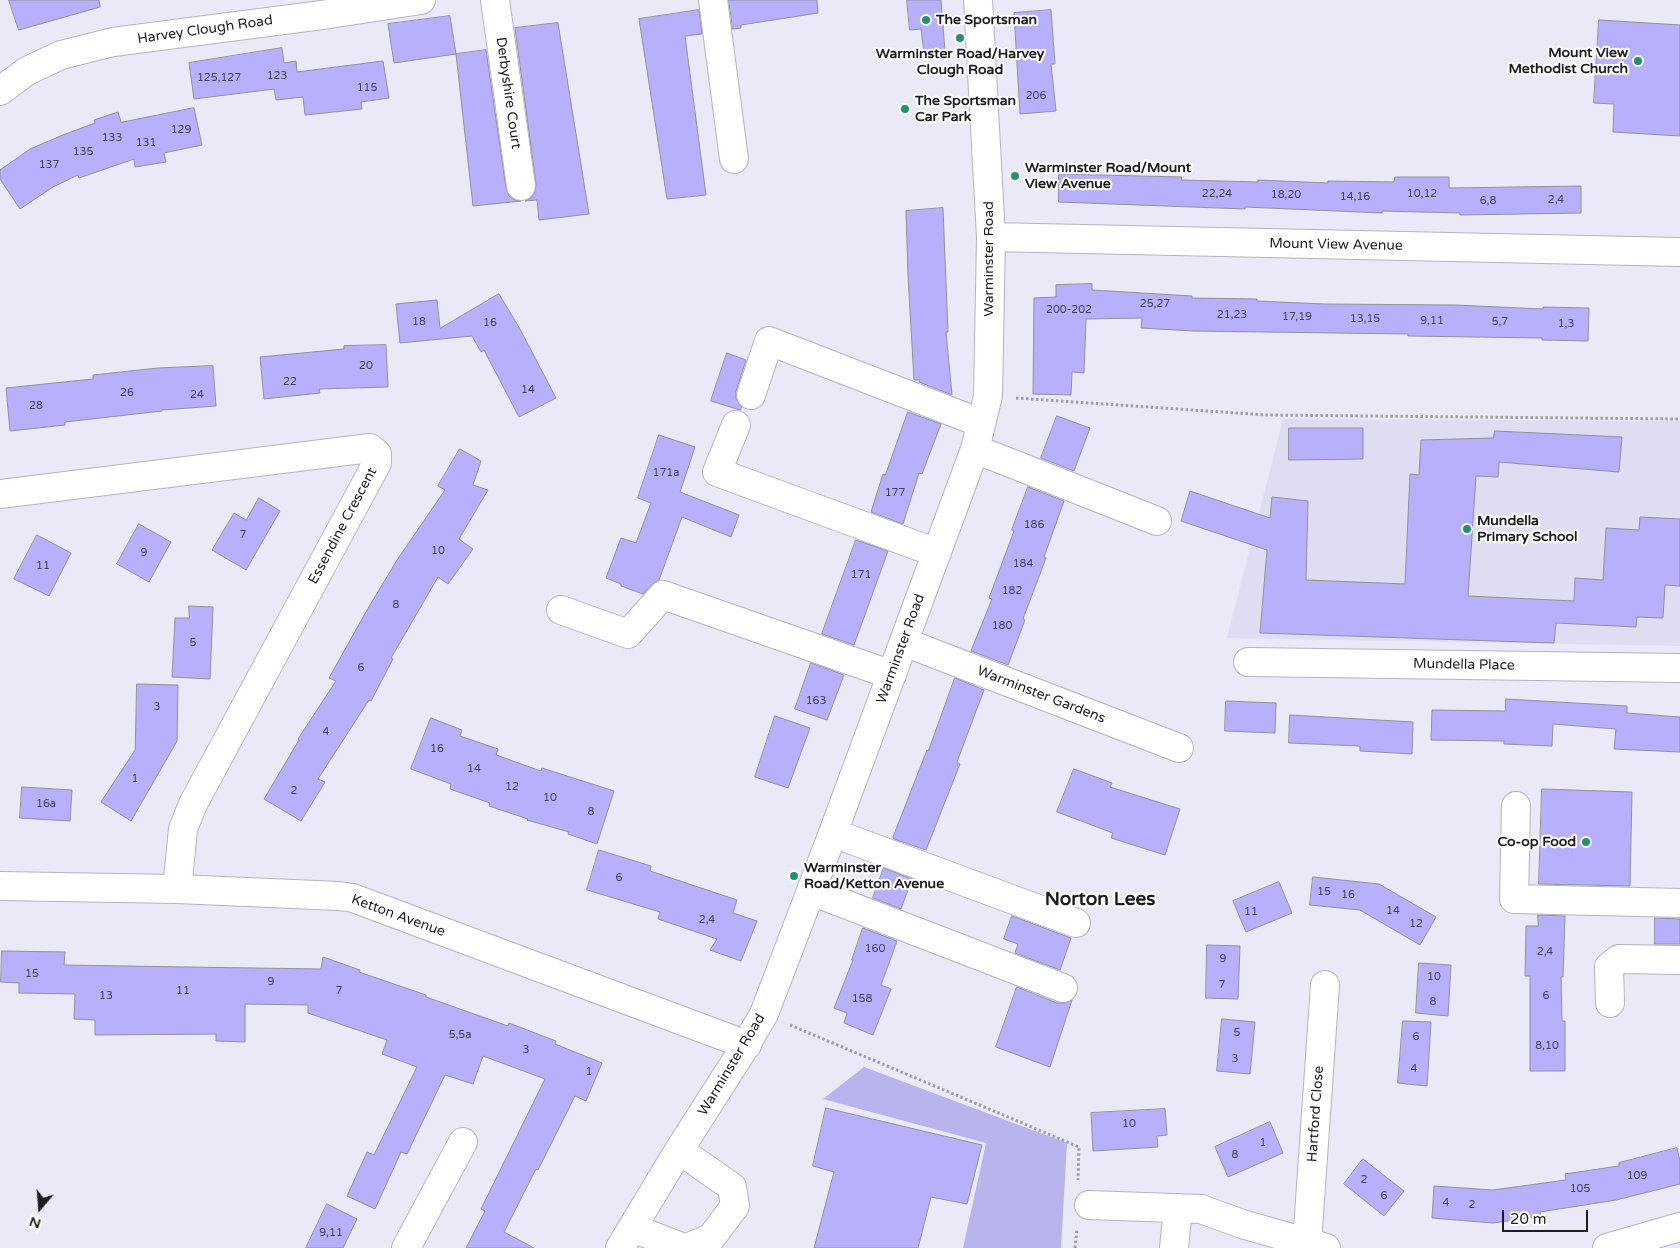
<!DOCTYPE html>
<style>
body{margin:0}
#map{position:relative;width:1680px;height:1248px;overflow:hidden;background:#eae9f7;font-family:"Varela Round",sans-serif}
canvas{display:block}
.north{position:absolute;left:15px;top:1183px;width:50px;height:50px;-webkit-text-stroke:4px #fff;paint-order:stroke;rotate:198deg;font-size:14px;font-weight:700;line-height:20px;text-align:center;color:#1d1d21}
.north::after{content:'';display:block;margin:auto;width:18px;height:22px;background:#1d1d21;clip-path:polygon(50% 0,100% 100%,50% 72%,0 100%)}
.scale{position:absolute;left:1502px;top:1210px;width:86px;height:22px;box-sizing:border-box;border:2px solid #1d1d21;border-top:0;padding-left:6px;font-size:15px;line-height:18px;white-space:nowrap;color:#1d1d21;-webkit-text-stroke:4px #fff;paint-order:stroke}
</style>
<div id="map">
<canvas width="1680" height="1248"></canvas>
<div class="north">N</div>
<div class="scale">20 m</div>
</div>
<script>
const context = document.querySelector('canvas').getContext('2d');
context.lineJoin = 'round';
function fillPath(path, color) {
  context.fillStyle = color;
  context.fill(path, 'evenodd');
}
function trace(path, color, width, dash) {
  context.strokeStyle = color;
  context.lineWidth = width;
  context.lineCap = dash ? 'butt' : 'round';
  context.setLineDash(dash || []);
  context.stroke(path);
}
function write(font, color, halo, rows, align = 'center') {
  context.font = font + ' "Varela Round",sans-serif';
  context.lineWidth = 4;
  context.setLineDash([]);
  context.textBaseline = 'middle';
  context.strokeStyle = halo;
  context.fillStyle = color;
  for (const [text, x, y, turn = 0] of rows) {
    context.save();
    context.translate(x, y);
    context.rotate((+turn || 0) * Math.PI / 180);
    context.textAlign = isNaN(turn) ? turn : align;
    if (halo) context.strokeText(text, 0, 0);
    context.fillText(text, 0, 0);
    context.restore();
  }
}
fillPath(new Path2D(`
 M1283 419 1680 421V646L1227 638Z`), '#dfddf2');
fillPath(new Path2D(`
 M864 1067 1067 1143 1061 1248H963L986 1143 823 1099Z`), '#b9b3ee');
const building = new Path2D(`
 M9 0H99L100 7 19 30Z
 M729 0H817L818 13 741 25V28L733 29Z
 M907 0H941L945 51 924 53 921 29 910 30Z
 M699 10 702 34 685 36 706 195 667 199 639 19Z
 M1051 10 1055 64H1051L1056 111 1020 114 1014 13Z
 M450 16 456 54 394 63 388 24Z
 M1599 20 1680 25V136L1613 132 1614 104 1594 103Z
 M558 23 589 214 539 220 537 200 525 201 531 198 535 192 536 184 515 28Z
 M282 48 284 63 296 61 297 72 383 61 389 98 361 102 362 109 305 115 303 97 276 100 274 89 194 99 189 63Z
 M486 50 506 188 509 196 515 200 521 201 473 206 456 54Z
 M194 108 202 145 164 153 166 162 135 167 134 159 79 178 78 175 53 187 20 209 0 179V170L30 149 63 135 95 123 94 120 118 112 121 122Z
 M1059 174 1182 177 1181 180 1258 182V180L1328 183V181L1394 182 1395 177H1449V188L1581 186V213L1460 215V213L1382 211V213L1245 207V209L1059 202Z
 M943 208 948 332H946L952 395 919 382 920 380H914L908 276 906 211Z
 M1092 284V290L1192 296V298L1257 299V301L1325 304 1455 305 1543 309V307L1589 308 1588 341 1542 340V338L1408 336V334L1193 331 1141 328 1142 318 1086 319 1084 373 1072 372 1071 395 1033 394 1034 298 1056 297V285Z
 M499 294 520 329 556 398 519 417 484 350 481 352 472 336 400 343 396 304 437 300 440 328Z
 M386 345 388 387 319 389 320 393 264 399 260 357 344 349V346Z
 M727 353 746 360 736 391V399L742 407 740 410 711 401Z
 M213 366 216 406 162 410V411L65 422V425L10 431 6 388 93 379V375L158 368Z
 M908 412 941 424 922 474 919 473 903 524 871 512 883 474 885 475Z
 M1057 416 1090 428 1074 471 1041 458Z
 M1289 428H1363V459L1289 460Z
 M1495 431 1622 437 1619 472 1499 462 1498 477 1476 476 1468 596 1574 601 1575 578 1603 580 1606 528 1639 530 1640 517 1680 519V586L1665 585 1663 618 1637 617 1636 627 1556 623 1554 643 1260 633 1267 550 1181 521 1190 491 1270 518 1272 497 1308 501 1306 580 1405 584 1410 474 1419 475 1421 440 1493 438Z
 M659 435 695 447 680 492 739 515 731 537 682 517 659 580 651 585 643 594 621 586V584L606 578 621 538 636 543 651 503 638 498Z
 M460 449 481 461 473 485 488 490 459 539 473 549 448 584 438 577 391 658 393 659 371 701 369 700 318 779 325 782 301 821 264 799 299 740 298 739 336 681 329 678 367 610 397 560 445 490 438 486Z
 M1028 487 1064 501 1044 557 1046 558 1023 619 1025 620 1008 665 971 651 992 599 989 598 1014 531 1012 530Z
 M259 498 280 511 246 570 212 550 234 513 246 520Z
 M139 524 171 542 149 582 117 564Z
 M37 535 71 553 49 596 14 579Z
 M856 540 888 551 854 645 822 634Z
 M189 606 213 607 210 679 172 677 175 618H189Z
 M811 663 844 675 827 720 795 709Z
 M955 678 984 690 957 762 960 764 926 850 894 839 893 837 927 750 928 751Z
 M137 684 178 685 177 741 131 821 101 802 135 750Z
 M1506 699 1627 706V713L1680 717V752L1614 749 1616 729 1553 724 1552 746 1504 744V741L1431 740 1432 710 1505 711Z
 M1226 701 1276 703 1275 733 1225 731Z
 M1290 715 1413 722 1412 754 1360 751V746L1289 743Z
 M775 716 810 728 788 788 755 777Z
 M431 718 462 730 460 736 498 749 496 755 541 771 542 768 614 791 597 844 568 834 569 832 527 820 528 819 489 806 490 803 450 789 451 784 411 769Z
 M1074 769 1112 783 1110 787 1180 809 1165 855 1111 838 1113 833 1057 812Z
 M22 787 72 790 70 821 20 818Z
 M1542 789 1632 792 1630 886 1539 884Z
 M599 850 651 866 650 871 737 900 733 913 757 921 741 961 710 950 717 939 658 919 660 912 587 890Z
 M884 868 912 879 901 909 873 898Z
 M1313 877 1379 884 1436 917 1420 945 1360 910 1310 905Z
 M1279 882 1292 913 1246 932 1233 901Z
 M1538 915 1565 916 1563 977H1561L1562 1021H1565V1071H1530V976H1525L1526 926H1538Z
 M1012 916 1071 938 1060 970 1015 953 1018 944 1004 939Z
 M1655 918 1680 919V944H1655Z
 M863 928 897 941 881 985 891 989 873 1035 844 1023 847 1013 834 1008 853 960H852Z
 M1207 945 1240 946 1238 999 1206 998Z
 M2 951 65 952 64 965 188 967 321 969 323 957 360 970 359 972 426 995V997L508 1026 509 1023 556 1041 555 1044 602 1063 586 1101 575 1096 538 1170 536 1169 504 1232 534 1248H466L485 1211 481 1209 545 1079 483 1056 473 1084 445 1075 407 1154 401 1152 375 1209 347 1196 367 1152 374 1155 417 1067 382 1054 387 1040 308 1013V1005L245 1004V1042L216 1041V1034L95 1035V1020L74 1019 75 994 19 993V983L1 982Z
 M1419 963 1451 965 1448 1016 1416 1013Z
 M1017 987 1057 1003H1065L1072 1000 1050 1067 996 1047Z
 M1222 1019 1255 1022 1250 1074 1217 1071Z
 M1403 1021 1431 1022 1427 1086 1398 1083Z
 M826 1108 982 1145 967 1204 931 1197 918 1248H814L834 1172 813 1166Z
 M1165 1109 1167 1135 1157 1136 1158 1147 1093 1151 1091 1113Z
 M1270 1122 1283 1153 1228 1177 1215 1147Z
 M1677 1148 1680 1161V1184L1616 1200 1540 1212 1541 1216 1493 1223 1432 1218 1434 1186 1493 1190 1566 1180 1565 1174 1619 1166V1163Z
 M1363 1159 1404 1191 1384 1216 1344 1184Z
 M327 1204 357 1219 343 1248H306Z`);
fillPath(building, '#b8affd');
trace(building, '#91909d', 1);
const minor = new Path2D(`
 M495 0 521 186
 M713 0 734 159
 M0 91 27 71 61 55 113 42 322 15 421 0
 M991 237 1680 252
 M751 395 769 341 981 423
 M736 425 717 472 937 553
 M975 449 1157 521
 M0 494 370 448 377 454V463L193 804 183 829 177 889
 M561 610 628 634 663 595 892 675
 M904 642 1179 748
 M1248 662 1680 668
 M1516 806 1514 899 1680 903
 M833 833 1076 923
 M0 886 177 889 339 896 353 898 747 1045
 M811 891 1063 988
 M1610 1003 1609 967 1619 959 1680 960
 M679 1150 732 1187 735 1206 711 1238 687 1248
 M1089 1205 1201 1209 1242 1224 1326 1248
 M632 1228 684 1248
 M1307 1243 1325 985
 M406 1248 463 1142
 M620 1248 679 1150 741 1053 764 1014 833 833 975 449 988 396 991 237 978 0
 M1174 1248 1178 1208
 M1607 1248 1680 1227`);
trace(minor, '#b4b3c0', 30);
trace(new Path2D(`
 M1016 398 1266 415 1680 419
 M790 1025 1079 1147 1078 1180
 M1075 1248 1077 1229`), '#9f9ea8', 3, [2.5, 2.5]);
trace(minor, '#fff', 28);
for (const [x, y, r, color] of [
 [926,20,5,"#239070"],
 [960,38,5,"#239070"],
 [1638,61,5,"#239070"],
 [905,109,5,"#239070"],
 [1015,176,5,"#239070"],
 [1467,529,5,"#239070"],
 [1586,842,5,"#239070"],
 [794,876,5,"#239070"]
]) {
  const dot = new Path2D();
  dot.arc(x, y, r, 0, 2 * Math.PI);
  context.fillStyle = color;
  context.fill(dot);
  trace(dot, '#fff', 2);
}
write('11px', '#444258', null, [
 ["123",277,76],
 ["125,127",219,78],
 ["115",367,88],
 ["206",1036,96],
 ["129",181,130],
 ["133",112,138],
 ["131",146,143],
 ["135",83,152],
 ["137",49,165],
 ["22,24",1217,194],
 ["10,12",1422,194],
 ["18,20",1286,195],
 ["14,16",1355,197],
 ["2,4",1556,200],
 ["6,8",1488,201],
 ["25,27",1155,304],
 ["200-202",1069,310],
 ["21,23",1232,315],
 ["17,19",1297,317],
 ["13,15",1365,319],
 ["9,11",1432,321],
 ["18",419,322],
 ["5,7",1500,322],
 ["16",490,323],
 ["1,3",1566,324],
 ["20",366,366],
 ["22",290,382],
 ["14",528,390],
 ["26",127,393],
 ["24",197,395],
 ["28",36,406],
 ["171a",666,473],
 ["177",895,493],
 ["186",1034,525],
 ["7",243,535],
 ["10",438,551],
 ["9",144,553],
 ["184",1023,564],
 ["11",43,566],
 ["171",861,575],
 ["182",1012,591],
 ["8",396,605],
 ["180",1002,626],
 ["5",193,643],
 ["6",361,668],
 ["163",816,701],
 ["3",157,707],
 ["4",326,732],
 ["16",437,749],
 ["14",474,769],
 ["1",135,779],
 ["12",512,787],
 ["2",294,791],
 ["10",550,798],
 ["16a",46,804],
 ["8",591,812],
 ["6",619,878],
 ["15",1324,892],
 ["16",1348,895],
 ["14",1393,911],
 ["11",1251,912],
 ["2,4",707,920],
 ["12",1416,924],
 ["160",875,949],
 ["2,4",1545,952],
 ["9",1223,959],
 ["15",32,974],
 ["10",1434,977],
 ["9",271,982],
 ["7",1222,985],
 ["11",183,991],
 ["7",339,991],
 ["13",106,996],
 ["6",1546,996],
 ["158",862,999],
 ["8",1433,1002],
 ["5",1237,1033],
 ["5,5a",460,1035],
 ["6",1416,1037],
 ["8,10",1547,1046],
 ["3",526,1050],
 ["3",1235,1059],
 ["4",1414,1069],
 ["1",589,1072],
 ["10",1129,1124],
 ["1",1263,1143],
 ["8",1235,1155],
 ["109",1637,1176],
 ["2",1364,1180],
 ["105",1580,1189],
 ["6",1384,1196],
 ["4",1446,1203],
 ["2",1472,1205],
 ["9,11",331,1233]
]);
write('bold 14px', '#1d1d21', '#fff', [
 ["The Sportsman",936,20],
 ["Mount View",1628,53,"right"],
 ["Methodist Church",1628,69,"right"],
 ["Warminster Road/Harvey",960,54,"center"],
 ["Clough Road",960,70,"center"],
 ["The Sportsman",915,101],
 ["Car Park",915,117],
 ["Warminster Road/Mount",1025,168],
 ["View Avenue",1025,184],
 ["Mundella",1477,521],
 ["Primary School",1477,537],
 ["Co-op Food",1576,842,"right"],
 ["Warminster",804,868],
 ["Road/Ketton Avenue",804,884]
], 'left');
write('14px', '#1d1d21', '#fff', [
 ["Harvey Clough Road",205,30,-8],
 ["Derbyshire Court",508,93,82],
 ["Mount View Avenue",1336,245,1],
 ["Warminster Road",989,259,-90],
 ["Essendine Crescent",343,526,-62],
 ["Warminster Road",901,649,-70],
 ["Mundella Place",1464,665,1],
 ["Warminster Gardens",1041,695,21],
 ["Ketton Avenue",398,916,20],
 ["Warminster Road",732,1065,-59],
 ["Hartford Close",1316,1114,-86]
]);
write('bold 19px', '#1d1d21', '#fff', [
 ["Norton Lees",1100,900]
]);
</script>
